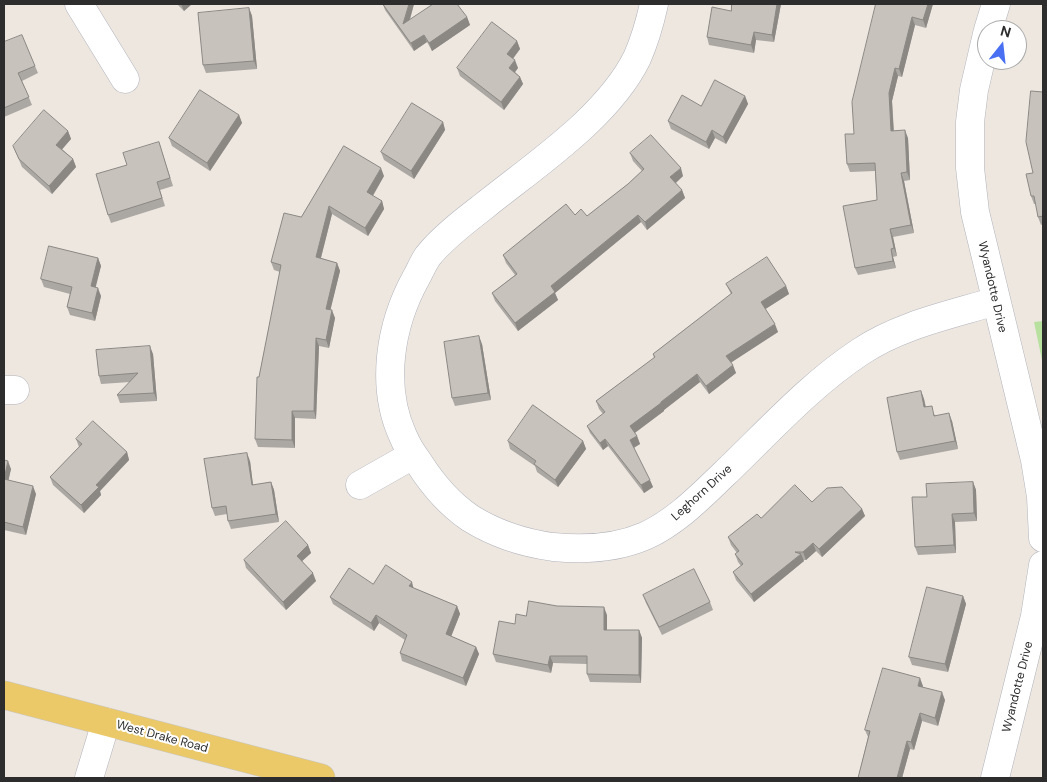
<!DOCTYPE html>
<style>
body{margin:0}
#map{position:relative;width:1047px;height:782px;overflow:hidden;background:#eee7e0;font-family:"DM Sans",sans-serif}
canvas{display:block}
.frame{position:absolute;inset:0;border:5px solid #2d2d2d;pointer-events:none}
.north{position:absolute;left:977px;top:20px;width:50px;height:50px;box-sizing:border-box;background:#fff;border:1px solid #ababab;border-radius:50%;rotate:16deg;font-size:14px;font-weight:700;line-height:20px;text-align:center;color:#2d2d2d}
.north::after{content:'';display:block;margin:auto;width:18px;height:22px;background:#496ff2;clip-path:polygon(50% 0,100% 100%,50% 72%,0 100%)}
</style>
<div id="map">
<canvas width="1047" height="782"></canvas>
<div class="frame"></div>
<div class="north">N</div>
</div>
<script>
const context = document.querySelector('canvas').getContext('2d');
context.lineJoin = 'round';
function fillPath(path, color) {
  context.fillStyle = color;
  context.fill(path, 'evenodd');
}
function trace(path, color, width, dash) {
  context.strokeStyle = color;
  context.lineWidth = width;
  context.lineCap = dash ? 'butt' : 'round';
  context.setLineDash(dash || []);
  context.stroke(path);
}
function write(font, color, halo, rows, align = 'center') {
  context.font = font + ' "DM Sans",sans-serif';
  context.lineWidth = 4;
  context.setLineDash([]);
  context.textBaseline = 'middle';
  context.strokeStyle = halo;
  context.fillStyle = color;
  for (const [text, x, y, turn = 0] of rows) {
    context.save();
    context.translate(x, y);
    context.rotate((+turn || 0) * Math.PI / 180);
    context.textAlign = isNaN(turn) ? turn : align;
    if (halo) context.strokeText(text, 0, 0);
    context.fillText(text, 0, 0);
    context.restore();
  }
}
fillPath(new Path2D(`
 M1043 321V365L1034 322Z`), '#b8e1a0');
const street = new Path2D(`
 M79 4 125 79
 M654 4C650 22 645 40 637 58 608 117 535 165 484 206 466 220 442 238 428 256 423 263 420 271 416 278 390 325 380 386 403 436 407 446 413 455 419 463 433 485 448 503 470 518 494 533 524 543 553 547 583 550 617 548 645 536 676 522 701 496 724 474 768 432 810 385 860 352 900 325 950 315 996 301
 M988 30 996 4
 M987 34 974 90 970 122V168L975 212 1035 460 1041 497 1043 538
 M4 390H15
 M360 485 413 455
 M89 778 106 722
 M995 778 1035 616 1043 565`);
const primary = new Path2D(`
 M4 695 321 778`);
trace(street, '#b1b3bc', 29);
trace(primary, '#c8c8c8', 29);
trace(street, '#fff', 28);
trace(primary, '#ebc868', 28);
fillPath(new Path2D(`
 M177 4H192L184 11Z
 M383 4H414L410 20 467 17 470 25 432 51 427 42 414 51 385 10Z
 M732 4H781L774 42 756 40 754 53 709 45 707 37 731 11Z
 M876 4H933L926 28 915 25 902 77 898 76 892 101 894 131 908 138 910 180 904 181 914 233 893 237 897 256 893 257 896 268 858 275 855 268 877 200 875 171 850 172 847 164 854 134Z
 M249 8 252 16 257 69 206 73 203 65Z
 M517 41 520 49 513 59 518 68 515 72 520 77 523 84 504 110 460 76 457 68Z
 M4 42 35 66 38 73 22 81 32 105 4 117Z
 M1043 92V224L1041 225 1038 217 1036 204H1034L1031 196 1033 173Z
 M745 96 748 104 726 144 715 138 709 149 671 129 668 121 701 106Z
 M239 115 242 123 210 171 172 146 169 138Z
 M443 122 445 130 414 179 384 160 381 152Z
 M68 131 71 139 62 149 73 159 76 167 52 194 22 167 13 146Z
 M159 142 173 186 160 190 165 206 111 223 108 215 127 165Z
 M630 153 683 176 676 183 682 190 685 198 647 230 641 222 555 293 558 300 518 331 495 301 492 293 515 275 506 263 503 255 575 215 587 216 628 184 642 171 633 161Z
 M384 176 373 196 382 201 384 209 368 236 332 214 321 258 337 263 340 271 330 309 335 318 329 348 319 346 316 419 295 418V448L258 447 255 439 259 377 280 272 274 270 271 262 301 217Z
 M98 258 101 266 95 287 101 296 95 321 70 315 67 307 70 294 44 287 41 279Z
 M726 284 786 286 789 294 765 309 778 332 731 362 736 373 709 394 700 382 664 410V411L635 433 637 436 640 444 634 448 653 487 644 493 608 446 603 450 590 433 587 426 603 414 599 409 596 401 654 358 653 354 731 294Z
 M482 344 491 400 455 406 452 398Z
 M153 354 157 401 120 403 117 395 130 382 101 384 99 376Z
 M921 391 924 399 926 407 935 415 952 421 958 449 900 460 897 452Z
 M76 439 127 452 129 460 100 491 101 495 84 513 53 485 50 477 79 447Z
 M508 441H583L586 449 558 487 537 472 535 466 510 449Z
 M4 460 11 469 8 480 36 494 26 535 4 530Z
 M250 461 253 485 271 482 274 490 279 522 231 529 228 521 227 514 215 516 212 508Z
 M973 482 976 490 977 521 955 522 956 553 918 555 915 547 927 497Z
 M812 502 862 509 865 516 822 557 816 551 806 560H803L804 561 754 602 736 580 733 572 741 566 738 562 735 554 737 553 731 545 728 537 761 518Z
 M308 545 311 553 302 561 316 581 286 610 246 568 244 560Z
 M373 584 414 588 457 606 460 614 451 636 476 647 479 654 466 686 402 661 400 653 405 640 379 623 374 631 333 604 330 597Z
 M643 595 710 602 713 610 662 635 646 603Z
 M963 596 966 604 948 672 912 665 909 657Z
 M607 615V630H639L642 638 641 683 590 682 587 674V664L553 663 551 673 496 662 493 654 515 624 526 616Z
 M923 686 922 687 945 700 938 726 922 721 914 750 910 749 902 778H858L868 737 865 730Z`), '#aba7a2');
fillPath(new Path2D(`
 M181 4H192L184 11Z
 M409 4H414L406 32 403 24Z
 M777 4H781L774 42 772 35Z
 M928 4H933L926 28 923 20Z
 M249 8 252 16 257 69 254 61Z
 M467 17 470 25 432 51 429 43Z
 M912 17 915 25 902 77 899 69Z
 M754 32 756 40 754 53 751 45Z
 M424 35 427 42 414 51 411 43Z
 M517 41 520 49 510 62 507 54Z
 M515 60 518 68 512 76 509 68Z
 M895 68 898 76 892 101 894 139 891 131 889 93Z
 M520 77 523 84 504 110 501 102Z
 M745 96 748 104 726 144 723 137Z
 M239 115 242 123 210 171 207 163Z
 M443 122 445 130 414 179 411 171Z
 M712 130 715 138 709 149 706 142Z
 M905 130 908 138 910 180 907 172Z
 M68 131 71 139 59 153 56 145Z
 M73 159 76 167 52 194 49 186Z
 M381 168 384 176 370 200 367 192Z
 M681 168 683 176 673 185 670 177Z
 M901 173 904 181 914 233 911 225Z
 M682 190 685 198 647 230 645 222Z
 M382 201 384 209 368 236 365 228Z
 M329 206 332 214 319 265 316 257Z
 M638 215 641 222 555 293 558 300 518 331 515 323 551 286Z
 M890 229 893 237 897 256 894 248Z
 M891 249 893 257 896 268 893 261Z
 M98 258 101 266 94 294 91 286Z
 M337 263 340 271 329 316 326 309Z
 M786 286 789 294 764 310 761 302Z
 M98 288 101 296 95 321 92 313Z
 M332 310 335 318 329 348 326 340Z
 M775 324 778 332 729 364 726 356Z
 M479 336 482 344 491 400 488 393Z
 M316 338 319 346 316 419 314 411Z
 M150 346 153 354 157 401 154 393Z
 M733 365 736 373 709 394 706 386Z
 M697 374 700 382 664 410V411L633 434 630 426Z
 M921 391 924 399 927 415 924 407Z
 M292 411 295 418V448L292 440Z
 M949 413 952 421 958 449 955 441Z
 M637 436 640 444 633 448 630 440Z
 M605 439 608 446 603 450 600 443Z
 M583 441 586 449 558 487 555 480Z
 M127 452 129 460 100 491 101 495 84 513 81 505 96 485Z
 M247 453 250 461 254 493 252 485Z
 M8 461 11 469 7 487 4 479Z
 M650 480 653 487 644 493 641 485Z
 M271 482 274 490 279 522 276 514Z
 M973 482 976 490 977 521 974 513Z
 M33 486 36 494 26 535 23 527Z
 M862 509 865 516 822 557 819 549Z
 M952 514 955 522 956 553 954 545Z
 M813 543 816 551 806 560 803 552Z
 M308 545 311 553 300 563 297 556Z
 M801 554 804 561 754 602 751 594Z
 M313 573 316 581 286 610 283 602Z
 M412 582 414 590 409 586Z
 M963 596 966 604 948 672 945 664Z
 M457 606 460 614 449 642 446 634Z
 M604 607 607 615V638L604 630Z
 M376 615 379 623 374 631 371 623Z
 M639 630 642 638 641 683 639 675Z
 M476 647 479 654 466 686 463 678Z
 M550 656 553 663 551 673 548 665Z
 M920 678 923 686 921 694 918 686Z
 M942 692 945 700 938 726 935 718Z
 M920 713 922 721 914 750 911 742Z
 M907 741 910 749 902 778H897Z`), '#8b8884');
const building = new Path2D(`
 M383 4H409L403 24 433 4H457L467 17 429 43 424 35 411 43Z
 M732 4H777L772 35 754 32 751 45 707 37 712 7 731 11Z
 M876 4H928L923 20 912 17 899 69 895 68 889 93 891 131 905 130 907 172 901 173 911 225 890 229 894 248 891 249 893 261 855 268 843 206 877 200 875 163 847 164 845 134H854L852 102Z
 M249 8 254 61 203 65 198 13Z
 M492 22 517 41 507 54 515 60 509 68 520 77 501 102 457 68Z
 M22 35 35 66 18 73 29 97 4 108V42Z
 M715 80 745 96 723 137 712 130 706 142 668 121 682 95 701 106Z
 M200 90 239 115 207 163 169 138Z
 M1031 91 1043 92V216L1038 217 1034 196H1031L1026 174 1033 173 1026 142Z
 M412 103 443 122 411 171 381 152Z
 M44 110 68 131 56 145 73 159 49 186 19 159 13 146Z
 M651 135 681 168 670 177 682 190 645 222 638 215 551 286 555 292 515 323 492 293 517 274 503 255 566 204 575 215 581 209 587 216 628 184 644 169 630 153Z
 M159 142 170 178 157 182 162 198 108 215 96 174 127 165 123 153Z
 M344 146 381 168 367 192 382 201 365 228 329 206 316 257 337 263 326 309 332 310 326 340 316 338 314 411H292V440L255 439 257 377H259L281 265 271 262 284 213 301 217Z
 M49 246 98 258 91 286 98 288 92 313 67 307 72 287 41 279Z
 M767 257 786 286 761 302 775 324 726 356 733 365 706 386 697 374 661 402V403L630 426 637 436 630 440 650 480 641 485 605 439 600 443 587 426 605 412 596 401 655 357 653 354 732 293 726 284Z
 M479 336 488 393 452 398 444 342Z
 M150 346 154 393 117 395 138 373 99 376 96 350Z
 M921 391 924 407 932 406 934 416 949 413 955 441 897 452 887 398Z
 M533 405 583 441 555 480 534 464 536 461 508 441Z
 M93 421 127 452 96 485 99 487 81 505 50 477 82 444 76 439Z
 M247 453 252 485 271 482 276 514 228 521 226 506 212 508 204 459Z
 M4 460 8 461 4 479 33 486 23 527 4 522Z
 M973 482 974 513 952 514 954 545 915 547 912 497H927L926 484Z
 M795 485 812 502 827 488 842 487 862 509 819 549 813 543 803 552H795L801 554 751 594 733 572 743 564 735 554 739 551 728 537 757 514 761 518Z
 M286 521 308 545 297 556 313 573 283 602 244 560Z
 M386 565 412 582 409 586 457 606 446 634 476 647 463 678 400 653 407 635 376 615 371 623 330 597 349 568 373 584Z
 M694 569 710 602 659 627 643 595Z
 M927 587 963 596 945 664 909 657Z
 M529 601 557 606 604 607V630H639V675L587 674V656H550L548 665 493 654 499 621 515 624 516 614 526 616Z
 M883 668 920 678 918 686 942 692 935 718 920 713 911 742 907 741 897 778H858L870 731 865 730Z`);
fillPath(building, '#c7c2bc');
trace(building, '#8b8884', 1);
write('12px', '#2d2d2d', '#fff', [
 ["Wyandotte Drive",992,287,77],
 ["Leghorn Drive",702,493,-42],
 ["Wyandotte Drive",1018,687,-76],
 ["West Drake Road",162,737,15]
]);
</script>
